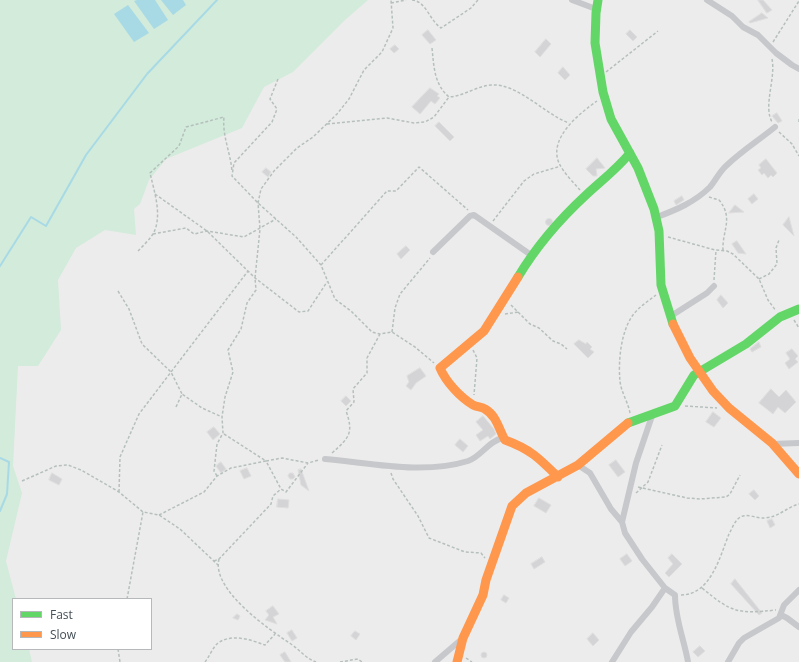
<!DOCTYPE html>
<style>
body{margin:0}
#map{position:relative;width:799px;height:662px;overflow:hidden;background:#edecec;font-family:"Open Sans",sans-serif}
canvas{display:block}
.legend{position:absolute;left:12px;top:598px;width:140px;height:52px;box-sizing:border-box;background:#fff;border:1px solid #b5b9bc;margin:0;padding:5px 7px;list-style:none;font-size:12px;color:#454f57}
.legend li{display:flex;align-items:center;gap:8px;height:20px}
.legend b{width:20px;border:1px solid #b5b9bc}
</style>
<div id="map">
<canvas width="799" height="662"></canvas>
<ul class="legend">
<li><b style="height:5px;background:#63d668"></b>Fast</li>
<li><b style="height:5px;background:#ff974d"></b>Slow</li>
</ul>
</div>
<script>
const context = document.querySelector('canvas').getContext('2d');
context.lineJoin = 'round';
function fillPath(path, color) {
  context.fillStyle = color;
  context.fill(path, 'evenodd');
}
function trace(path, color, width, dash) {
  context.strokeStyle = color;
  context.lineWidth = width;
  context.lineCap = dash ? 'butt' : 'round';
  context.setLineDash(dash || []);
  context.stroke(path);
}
fillPath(new Path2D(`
 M0 0H368L345 20 293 72 264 87 242 128 166 159 149 180 140 204 134 209 136 235 105 230 76 248 58 280 61 330 38 366H18L13 466 22 493 6 561 16 599H13V649H29L32 662H0Z`), '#d2ebdb');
fillPath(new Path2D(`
 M137 0H155L168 20 154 29 134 1Z
 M161 0H183L186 5 173 15Z
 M128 5 149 33 134 42 114 14Z`), '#a8dae6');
trace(new Path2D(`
 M0 266 31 217 46 226 86 155 147 74 217 0
 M0 458 9 462 7 494 0 511`), '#a8dae6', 2);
const building = new Path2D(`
 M758 0H763L772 10 767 13Z
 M762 13 768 18 750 23 749 22Z
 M428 30 436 40 430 44 422 35Z
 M630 30 637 37 633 41 626 34Z
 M546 39 551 44 540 57 535 52Z
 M395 45 399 49 394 53 390 49Z
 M563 67 570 75 565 80 558 73Z
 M430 88 439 94 437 96 440 98 435 104 431 101 420 114 412 107Z
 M777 113 782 121 778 123 772 116Z
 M439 122 454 137 450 141 435 126Z
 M597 158 605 168 596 169 597 176H593L586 169Z
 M766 159 777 173 773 177 771 175 768 178 764 173 762 175 758 170 761 168 759 165Z
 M266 168 271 172 268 177 262 172Z
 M754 194 758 199 752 204 748 199Z
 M682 196 684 200 676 205 674 201Z
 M735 205 744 212 729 213Z
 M789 217 794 236 783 225Z
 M545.5 222a3.5 3.5 0 1 1 7 0a3.5 3.5 0 1 1-7 0Z
 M737 241 746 254 738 253 732 244Z
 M406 246 410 250 401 259 397 254Z
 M721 295 728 303 723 308 717 300Z
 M579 340 586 344 587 342 592 347 590 349 594 352 588 358 574 344Z
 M759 342 761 347 752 352 750 349Z
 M792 349 798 356 795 359 798 362 789 369 785 363 790 359 786 353Z
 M420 368 426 376 416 383 411 390 406 386 409 382 407 376Z
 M771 389 779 397 786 390 796 402 785 413 778 407 773 414 759 403Z
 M346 396 351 401 346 406 341 401Z
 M713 412 721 418 714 427 706 422Z
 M483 416 494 429 496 434 490 439 488 436 480 441 476 435 483 430 476 422Z
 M214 427 220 434 213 440 207 432Z
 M460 439 468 446 463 452 455 445Z
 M616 460 625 472 618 477 609 465Z
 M221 462 226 469 221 473 216 466Z
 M247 468 251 476 244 479 240 471Z
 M301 469 309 491 301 485 298 470Z
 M52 473 62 479 59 485 49 480Z
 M290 473H293L295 477 293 479H290L288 476Z
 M754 490 759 496 755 500 749 494Z
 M539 498 551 505 546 513 534 506Z
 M278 499 289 500 288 508 277 507Z
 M772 519 775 525 770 528 767 521Z
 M627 554 632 561 625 566 620 559Z
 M672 554 682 564 669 577 665 573 673 564 668 558Z
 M542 557 545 562 534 569 531 564Z
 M735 579 762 613 759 615 731 584Z
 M504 595 509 598 506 603 501 600Z
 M273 606 279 614 273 617 277 624 265 620 269 615 266 611Z
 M237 614 240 616 238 620 233 618Z
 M292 630 297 638 292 641 287 633Z
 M355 631 360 634 356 640 351 636Z
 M593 633 599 640 593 646 587 639Z
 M700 646 705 651 698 657 693 652Z
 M481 655a3 3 0 1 1 6 0a3 3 0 1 1-6 0Z
 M285 652 291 662H285L280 655Z`);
fillPath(building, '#d4d4d6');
trace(building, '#dededf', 1);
trace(new Path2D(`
 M412 0C426 1 430 21 441 28L471 8 478 0
 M391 3 406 0
 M773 42 799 1
 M432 48C434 67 434 84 449 97 464 96 477 86 491 85 518 83 544 114 569 123
 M772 59C776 78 763 106 772 122
 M606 72 658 31
 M278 79 270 99 277 109 272 122 234 163 232 176 258 203 296 237 321 265 335 299 351 311 372 332 380 334 392 332 415 347 434 363
 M799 119V124
 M327 124 387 118 414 123 425 122 434 117 449 97
 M779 132 792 144 799 156
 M580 190C573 182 563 172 559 163 548 138 580 113 597 101
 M155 194 207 231 255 278 299 312 308 311 327 282
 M709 197 719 200C734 218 722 231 723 250
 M493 221 524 181 534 174 561 166
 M153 234 186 228 194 234 207 231 244 237 276 219
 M668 237 715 250 727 251 733 254 759 279 768 300 776 311
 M138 251C143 246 149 240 153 234 163 216 154 191 150 173L179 146 186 127 224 117C222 136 231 154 232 172
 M321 265 387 191H396L419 167 468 210
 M759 279 769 274 777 264 776 248 779 240
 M714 280 716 250
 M118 291 129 309 142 344 171 372 182 394
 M511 305 530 324 539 328 553 341 561 344 567 349
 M505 314 519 312
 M794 320 799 328
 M392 332 395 308 400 294 430 258
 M473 350 477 358 474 395
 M685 406 717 408
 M176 407 182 394 202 408 222 417
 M630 413C628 402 621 392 620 381 618 361 621 331 633 315 639 307 648 301 656 295
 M224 434 266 461 282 458 308 463 319 460
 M332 453C349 438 354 433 346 411L354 402 353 389 367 373V358L380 334
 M391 473 393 479 418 516 429 538 465 552 481 553 485 558
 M217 476 214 471 217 444 223 433 222 417 225 397 233 372 228 350 241 329 247 303 256 290 255 278 260 229 258 203 261 189 274 171 297 148 313 137 337 114 349 99 364 70 382 52 393 28 391 0
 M22 481 56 466 68 465 81 470 119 492 143 512 159 515 180 529 218 565
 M638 487 687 498 700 499 726 497 730 494 740 475
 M119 492 120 457 139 414 248 271
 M636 493 648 482 662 445
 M159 515 204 492 217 476 231 468 266 461 281 489 286 492 308 463
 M219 559C211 590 270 630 291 644 300 650 305 658 316 662
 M214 561 219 559 271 504 273 496 281 489
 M702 588C732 613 738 614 776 610
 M681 595C711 595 720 556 729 534 732 529 734 522 739 518 746 512 757 519 765 518 779 517 787 507 799 504
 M127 599 143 512
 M118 649 120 662
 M466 658 472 662
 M205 662C209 657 213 647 218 643 232 633 251 640 265 645L275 634
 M340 662 358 659 362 662`), '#b5c0bc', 1.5, [3, 2]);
trace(new Path2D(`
 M572 0 596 9
 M707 0 732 16 743 27 758 35 776 53 792 65 799 69
 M657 217C676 210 695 202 710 187 716 180 719 172 727 165 742 151 759 140 775 127
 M433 252 470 216 474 215 531 255
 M671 316 707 293 714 286
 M653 413 636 463 622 522 625 533 642 559 665 588 675 595C675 619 684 639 688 662
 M772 444 799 443
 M325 459C371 463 423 475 468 461 482 456 488 441 503 438
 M578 465 590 473 611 509 622 522
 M781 615 787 618 799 627
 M435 662 463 638
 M612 662 631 632 652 607 665 588
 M728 662 739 643 744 638 779 618 784 605 799 590`), '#c6c8cb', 6);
trace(new Path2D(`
 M598 0 596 13 595 43 603 92 611 119 638 168 654 209 659 231 661 285 673 324
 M518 277C536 247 560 219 586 195 601 181 617 169 630 153
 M628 423 675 406 694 375 746 344 780 317 799 309`), '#63d668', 9);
trace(new Path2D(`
 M518 277 484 331 440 368C446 382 460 397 473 405 477 407 482 407 485 409 497 416 499 430 505 440 530 449 539 458 558 477
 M673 324 690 358 713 391 729 408 772 443 799 474
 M457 662 463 638 483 595 486 580 512 506 526 493 578 465 628 423`), '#ff974d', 9);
</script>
